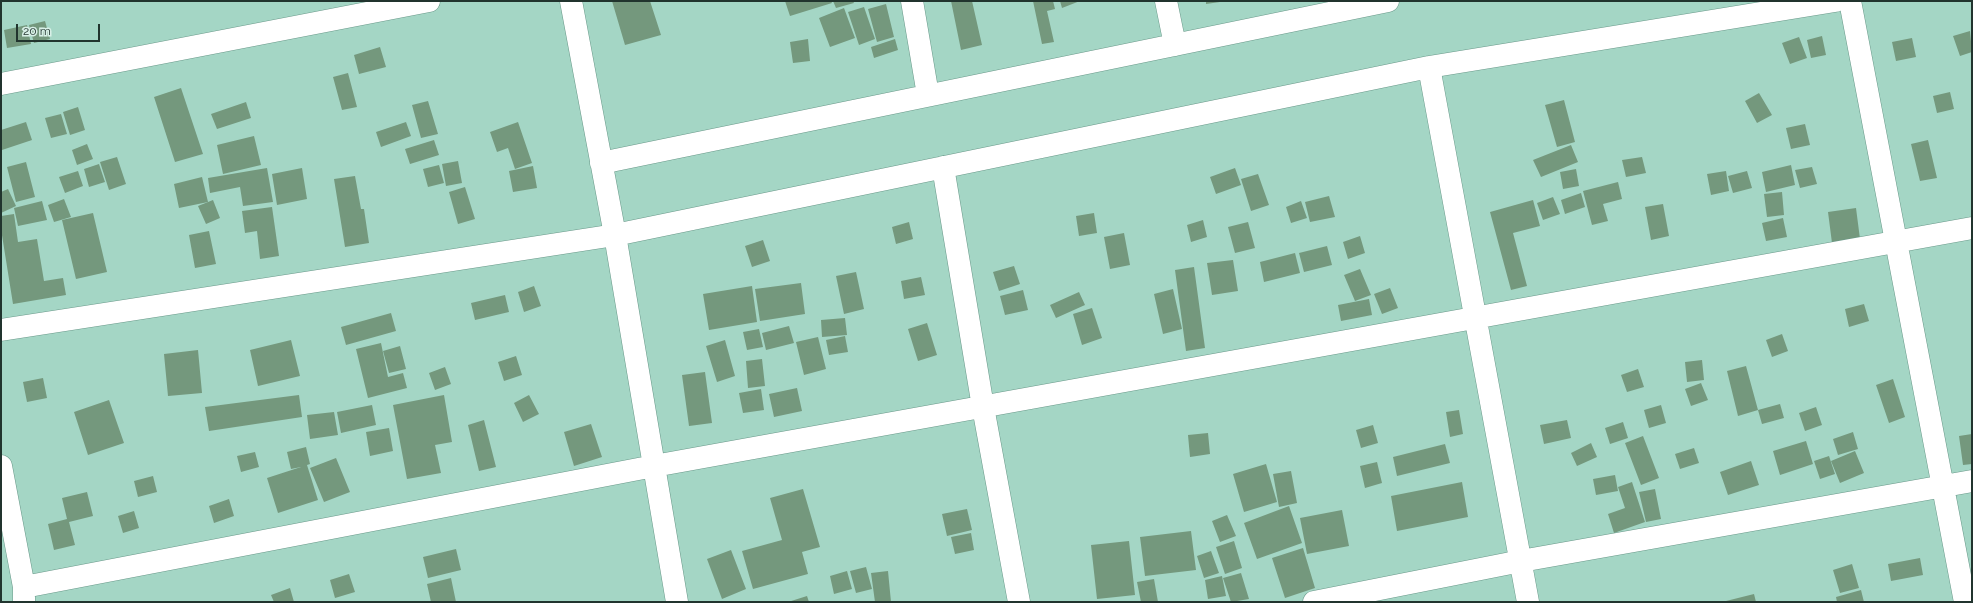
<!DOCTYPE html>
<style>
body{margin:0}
#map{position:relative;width:1973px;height:603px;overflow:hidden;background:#a4d6c5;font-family:Raleway,sans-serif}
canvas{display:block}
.frame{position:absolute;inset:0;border:2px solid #21342e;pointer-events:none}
.scale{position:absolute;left:16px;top:24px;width:84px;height:18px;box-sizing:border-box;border:2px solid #21342e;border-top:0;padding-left:5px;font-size:12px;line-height:14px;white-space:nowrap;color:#21342e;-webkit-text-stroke:3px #d8f0e7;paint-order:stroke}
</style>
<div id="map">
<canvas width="1973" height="603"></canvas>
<div class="frame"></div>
<div class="scale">20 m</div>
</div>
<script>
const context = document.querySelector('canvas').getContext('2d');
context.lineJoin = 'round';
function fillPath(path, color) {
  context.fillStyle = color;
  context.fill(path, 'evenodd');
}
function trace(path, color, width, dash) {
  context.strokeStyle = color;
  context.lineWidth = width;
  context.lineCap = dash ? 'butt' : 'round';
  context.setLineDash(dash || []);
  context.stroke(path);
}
fillPath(new Path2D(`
 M612 1H650L661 35 625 45Z
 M785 1H831L832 3 790 16Z
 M833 1H853L854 3 836 8Z
 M951 1H972L982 45 961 50Z
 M1033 1H1053L1055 9 1047 11 1054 42 1042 44Z
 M1060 1H1080L1062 8Z
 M1206 1H1220V2L1206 4Z
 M886 4 894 37 877 42 868 9Z
 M864 7 875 39 859 45 848 12Z
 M844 8 855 38 830 47 819 18Z
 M45 21 50 39 34 43 29 25Z
 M27 25 31 44 7 48 4 30Z
 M1970 31 1972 52 1960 56 1953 36Z
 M1822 36 1826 55 1811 58 1807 40Z
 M1799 37 1807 58 1790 64 1782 43Z
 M1912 38 1916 57 1896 61 1892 42Z
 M808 39 810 61 793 63 790 42Z
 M895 39 898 50 874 58 871 47Z
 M380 47 386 67 359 74 354 55Z
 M348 73 357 107 342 110 333 77Z
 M181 88 203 154 175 162 154 97Z
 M1950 92 1954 109 1937 113 1933 96Z
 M1759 93 1772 115 1757 123 1745 101Z
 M1564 100 1575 142 1557 147 1545 105Z
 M428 101 438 134 421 138 412 105Z
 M246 102 251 118 217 129 211 114Z
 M78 107 85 130 70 135 63 112Z
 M61 114 67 134 51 138 45 118Z
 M26 122 32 140 2 150 1 130Z
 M406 122 411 136 381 147 376 132Z
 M518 122 532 163 515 169 508 148 497 152 490 132Z
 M1805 124 1810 145 1791 149 1786 128Z
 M254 136 261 165 223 174 217 145Z
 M434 140 439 155 410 164 405 149Z
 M1928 140 1937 178 1920 181 1911 144Z
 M87 144 93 159 77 165 72 150Z
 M1571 145 1578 162 1541 177 1533 160Z
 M117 157 126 184 109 190 100 162Z
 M1642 157 1646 173 1626 177 1622 160Z
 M458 161 462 183 446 186 442 164Z
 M26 162 35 197 16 202 7 167Z
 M99 164 105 182 89 187 84 169Z
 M439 165 444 183 428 187 423 169Z
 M1791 165 1795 185 1766 192 1762 172Z
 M533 166 537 188 513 192 509 171Z
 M1812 167 1817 184 1800 188 1795 170Z
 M267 168 273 202 243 206 240 187 210 193 208 178Z
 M302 168 307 199 277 205 272 174Z
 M1235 168 1241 185 1216 194 1210 177Z
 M1576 169 1579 186 1563 189 1560 172Z
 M78 171 83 186 65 193 59 177Z
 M1726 171 1729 191 1711 195 1707 174Z
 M1747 171 1752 188 1733 193 1728 176Z
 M1258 174 1269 205 1251 211 1241 179Z
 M355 176 361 209H364L369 243 345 247 334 179Z
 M202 177 208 202 179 208 174 184Z
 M1618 182 1622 199 1603 204 1608 221 1592 225 1583 191Z
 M465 187 475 219 458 224 449 192Z
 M8 189 16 206 1 213V192Z
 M1782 192 1784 215 1767 217 1764 194Z
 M1581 193 1585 207 1565 214 1561 200Z
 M1329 196 1335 217 1310 222 1305 202Z
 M1553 197 1560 214 1543 220 1537 203Z
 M64 199 71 217 54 222 48 205Z
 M213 200 220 218 206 224 198 206Z
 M1533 200 1540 226 1513 233 1527 286 1511 290 1490 212Z
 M42 201 47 220 18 226 14 208Z
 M1301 201 1307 218 1291 223 1286 207Z
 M1663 204 1669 236 1651 240 1645 207Z
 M272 207 279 256 260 259 257 231 245 233 242 211Z
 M1856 208 1860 239 1832 243 1828 212Z
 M93 213 107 272 76 279 62 220Z
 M1094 213 1097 233 1079 236 1076 216Z
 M14 214 18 242 37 239 44 281 63 278 66 295 13 304 1 229V216Z
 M1783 218 1787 237 1766 241 1762 223Z
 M1203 220 1207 237 1191 242 1187 225Z
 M909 222 913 239 896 244 892 227Z
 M1248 222 1255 248 1235 253 1228 227Z
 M209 231 216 264 195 268 189 235Z
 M1124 233 1130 265 1110 269 1104 237Z
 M1360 236 1365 253 1348 259 1343 242Z
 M763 240 770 261 752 267 745 246Z
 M1327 246 1332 265 1304 272 1299 253Z
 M1295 253 1300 273 1264 282 1260 262Z
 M1233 260 1238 291 1212 295 1207 263Z
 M1014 266 1020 284 999 291 993 272Z
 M1194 267 1205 348 1186 351 1175 270Z
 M1360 269 1371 295 1355 301 1344 275Z
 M856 272 864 309 844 314 836 276Z
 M921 277 925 295 904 299 901 281Z
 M801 283 805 314 760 321 755 289Z
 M534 286 541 306 524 312 518 292Z
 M752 286 757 322 709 330 703 294Z
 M1390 288 1398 308 1382 314 1374 294Z
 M1173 289 1182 329 1163 334 1154 294Z
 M1023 290 1028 310 1005 315 1000 296Z
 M1079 292 1085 305 1056 318 1050 305Z
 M505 295 509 312 475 320 471 303Z
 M1369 299 1372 315 1341 321 1338 305Z
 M1864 304 1869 321 1849 327 1845 309Z
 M1092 308 1102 338 1082 345 1073 314Z
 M391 313 396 331 346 345 341 327Z
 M845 318 847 335 822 337 821 320Z
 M927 323 937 355 918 361 908 329Z
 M789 326 794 343 766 350 762 333Z
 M759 329 763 347 747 350 743 332Z
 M1782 334 1788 351 1772 357 1766 340Z
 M845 336 848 352 829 355 826 340Z
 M818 337 826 369 804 375 796 342Z
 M291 340 300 376 258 386 250 350Z
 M725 340 735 376 717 382 706 346Z
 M381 343 388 377 403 373 407 388 368 398 356 349Z
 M400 346 406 369 389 373 383 351Z
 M198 350 202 393 168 396 164 354Z
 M516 356 522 375 504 381 498 362Z
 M762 359 765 386 748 388 746 361Z
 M1702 360 1704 380 1687 382 1685 362Z
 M1746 366 1758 410 1738 416 1727 371Z
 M445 367 451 384 435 390 429 373Z
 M1638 369 1644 387 1627 392 1621 375Z
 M705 372 712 423 689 426 682 375Z
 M43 378 47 398 27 402 23 382Z
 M1893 379 1905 417 1889 423 1876 385Z
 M1701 383 1708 400 1691 406 1685 389Z
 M797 388 802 411 774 417 769 394Z
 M761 389 764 410 743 413 739 393Z
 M299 395 302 417 209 431 205 407Z
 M444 395 452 442 435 445 441 473 407 479 393 405Z
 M529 395 539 414 523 422 514 403Z
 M109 400 124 443 88 455 74 412Z
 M1780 404 1784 418 1762 424 1758 410Z
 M372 405 376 425 341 433 337 412Z
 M1661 405 1666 423 1649 428 1644 410Z
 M1816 407 1822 425 1805 431 1799 413Z
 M1459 410 1463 434 1450 437 1446 412Z
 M334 412 338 435 310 439 307 415Z
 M484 420 496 467 479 471 468 425Z
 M1567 420 1571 438 1544 444 1540 425Z
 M1623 422 1628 438 1610 444 1605 428Z
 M591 424 602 457 574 466 564 432Z
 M1373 425 1378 443 1361 448 1356 430Z
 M389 428 393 451 370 456 366 432Z
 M1853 432 1858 449 1838 455 1833 439Z
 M1208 433 1210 454 1190 457 1188 435Z
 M1972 434V464L1963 465 1959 436Z
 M1643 436 1659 478 1641 485 1625 443Z
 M1806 441 1813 464 1780 475 1773 451Z
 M1591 443 1597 457 1577 466 1571 453Z
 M1445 444 1450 463 1397 476 1393 457Z
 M306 447 310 464 307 465 318 500 278 513 267 478 301 467 291 469 287 452Z
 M1694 448 1699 463 1680 469 1675 454Z
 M1855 451 1864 473 1840 483 1831 461Z
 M255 452 259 467 241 472 237 456Z
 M1829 456 1835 474 1820 479 1814 461Z
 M336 458 350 492 324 502 310 468Z
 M1751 461 1759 485 1728 495 1720 472Z
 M1377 462 1382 483 1365 488 1360 466Z
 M1266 464 1277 502 1244 512 1233 474Z
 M1291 471 1297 503 1279 507 1273 474Z
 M1615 475 1618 491 1596 495 1593 479Z
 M153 476 157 492 138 497 134 481Z
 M1462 482 1468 517 1397 531 1391 496Z
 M1632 482 1645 522 1614 533 1608 514 1625 508 1618 487Z
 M803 489 820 547 802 552 808 574 753 589 742 551 782 540 770 498Z
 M1655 489 1661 519 1646 522 1639 492Z
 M87 492 93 516 69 522 75 545 54 550 48 524 67 519 62 498Z
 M229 499 234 516 214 523 209 506Z
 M1289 506 1302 543 1257 559 1244 523Z
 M967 509 972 530 947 536 942 514Z
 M1342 510 1349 546 1307 554 1300 518Z
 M134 511 139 528 123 533 118 516Z
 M1227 515 1236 536 1220 542 1212 521Z
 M1191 531 1196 570 1145 576 1140 537Z
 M971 533 974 550 955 554 951 537Z
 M1129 541 1135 595 1097 599 1091 545Z
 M1234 541 1242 568 1225 574 1216 547Z
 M1303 548 1315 588 1285 598 1272 558Z
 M456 549 461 570 428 578 423 557Z
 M731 550 746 589 722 599 707 559Z
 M1211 551 1219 573 1204 578 1197 556Z
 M1920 558 1923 575 1891 581 1888 564Z
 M1852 564 1859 588 1840 593 1833 570Z
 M866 567 872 589 856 593 850 571Z
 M847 571 852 589 834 594 830 576Z
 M888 571 891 602H875L871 573Z
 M1241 573 1249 599 1231 602 1223 578Z
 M349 574 355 592 335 598 330 580Z
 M1222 576 1226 596 1208 599 1205 580Z
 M451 578 456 602H431L427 584Z
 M1154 579 1158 602H1141L1137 582Z
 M290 588 294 602H274L271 595Z
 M1861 590 1864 602H1837L1836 597Z
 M1754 594 1756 602H1726V601Z
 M807 596 809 602H788Z`), '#74987d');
const street = new Path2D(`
 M571 1 615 235 677 602
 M912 1 928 95
 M1166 1 1175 45
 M1850 1 1965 602
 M1429 67 1528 602
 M1 84 429 1
 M601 163 1388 1
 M943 167 983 407 1019 602
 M1 330 615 235 1429 67 1835 1
 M1 466 24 587V602
 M24 587 654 466 1972 228
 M1314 602 1521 561 1972 481`);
trace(street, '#6a998a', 23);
trace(street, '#fff', 22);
</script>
